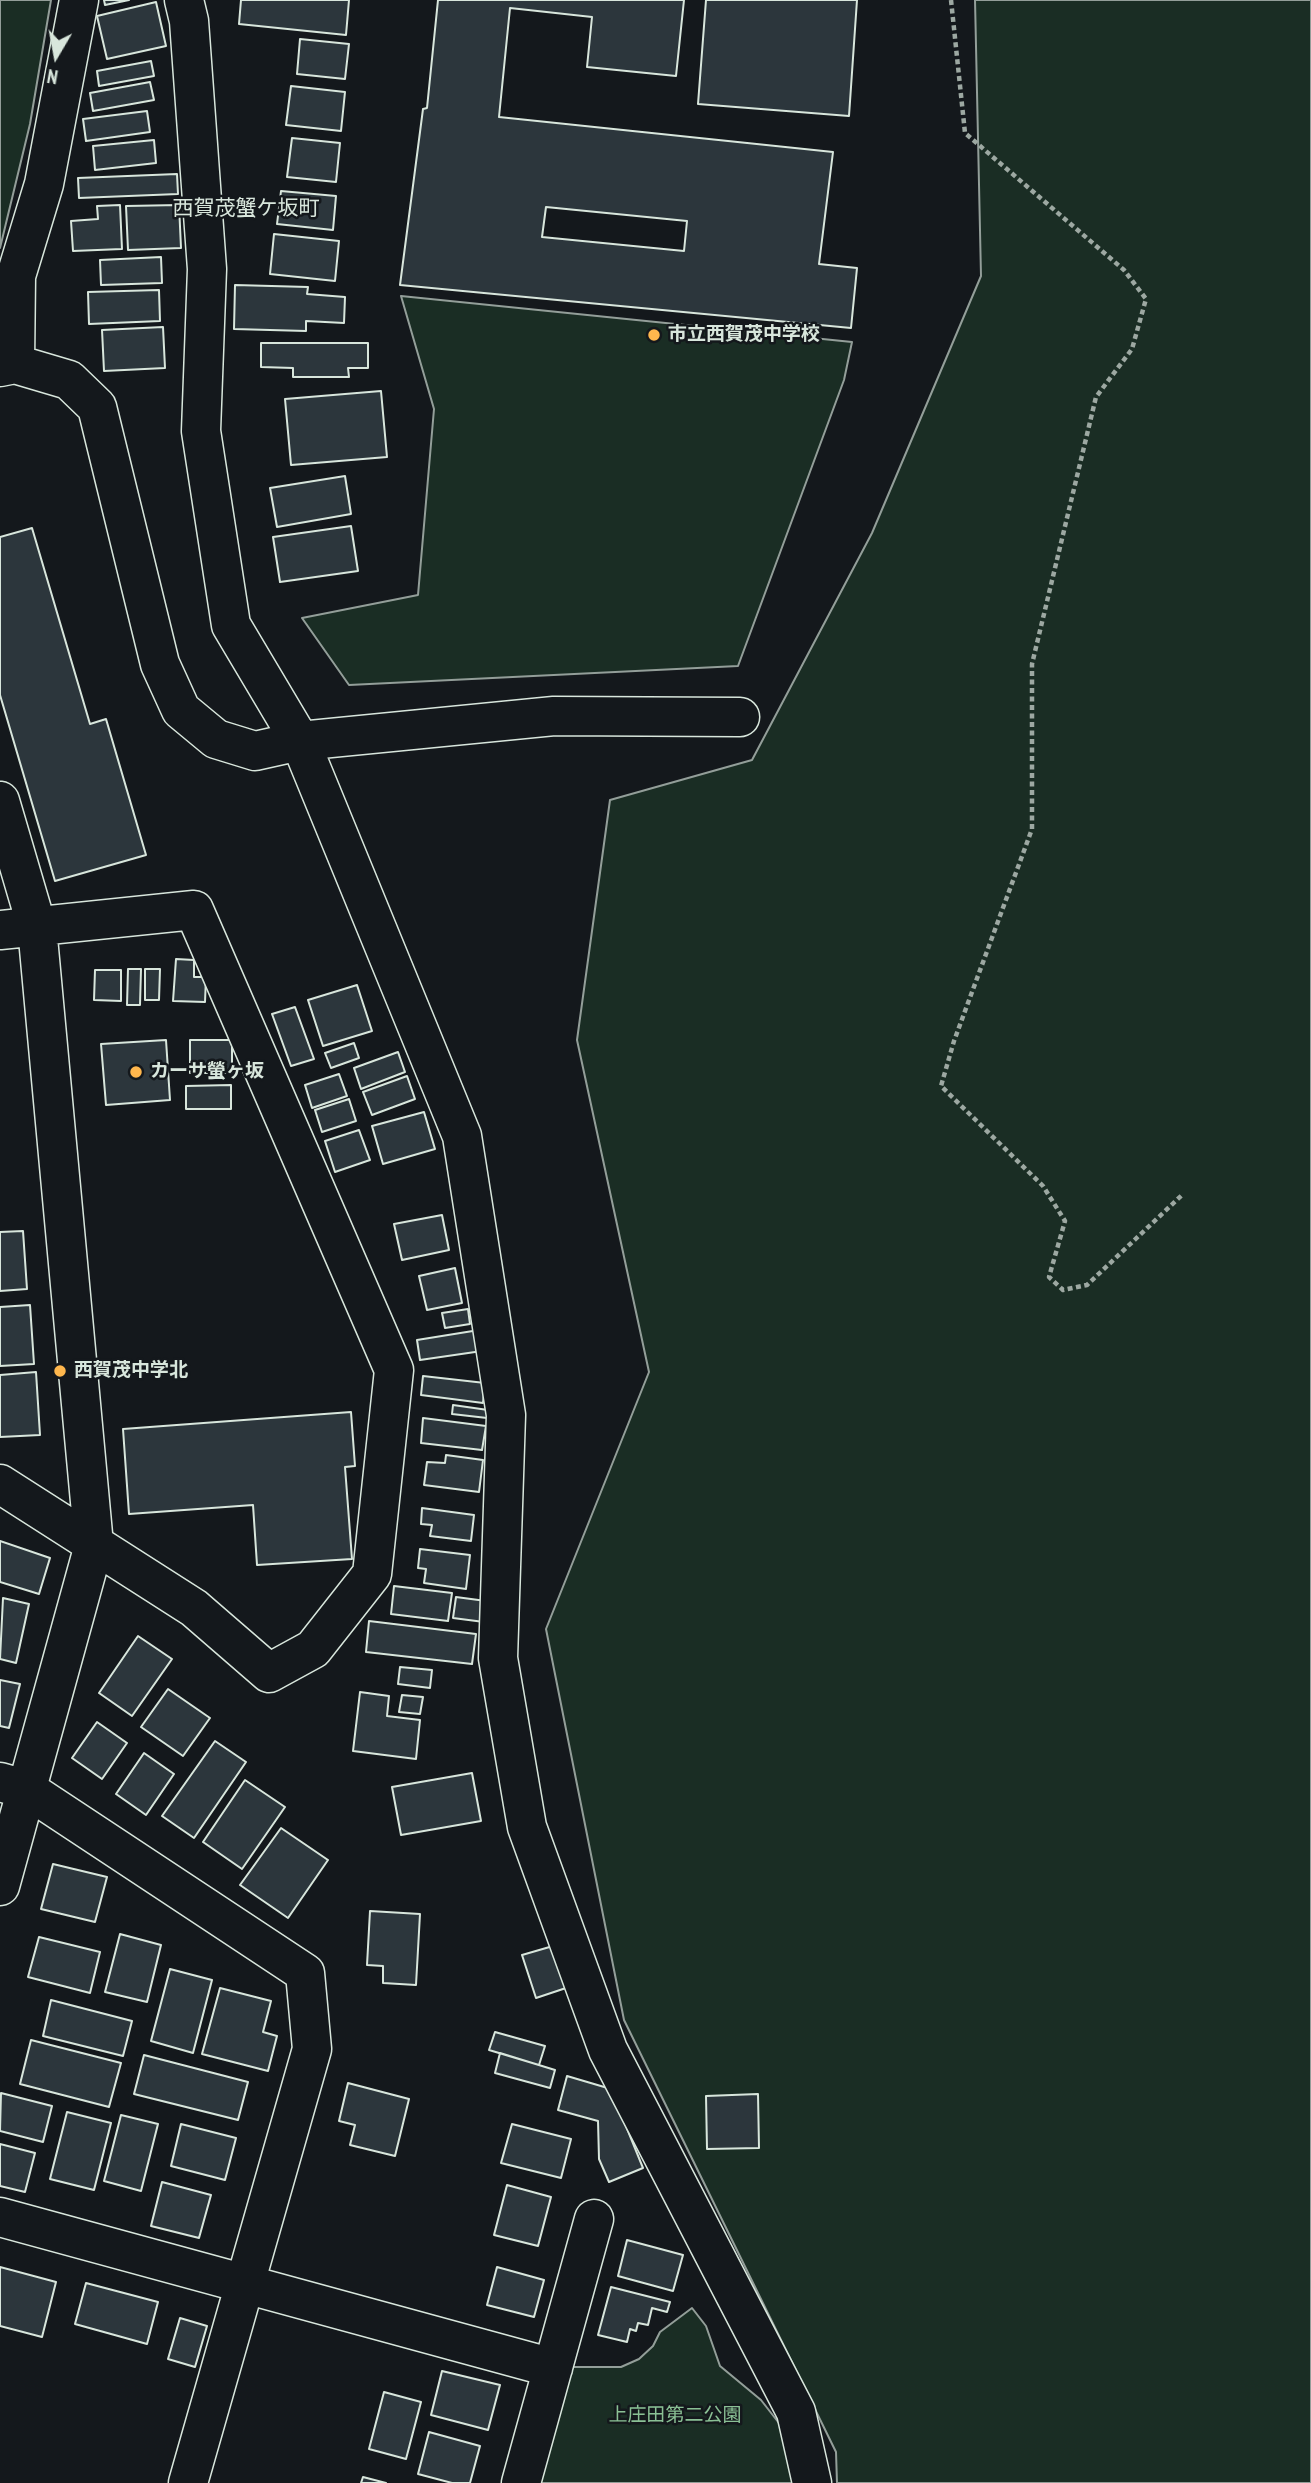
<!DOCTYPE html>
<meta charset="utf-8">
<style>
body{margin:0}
#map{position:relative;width:1311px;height:2483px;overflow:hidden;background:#14181c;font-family:"PT Sans Narrow",sans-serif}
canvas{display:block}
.north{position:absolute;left:21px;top:21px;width:70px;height:70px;-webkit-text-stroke:5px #14181c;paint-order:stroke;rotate:190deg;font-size:19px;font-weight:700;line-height:28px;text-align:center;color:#d8e6dc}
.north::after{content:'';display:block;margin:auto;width:24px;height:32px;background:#d8e6dc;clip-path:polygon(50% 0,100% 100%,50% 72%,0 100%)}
</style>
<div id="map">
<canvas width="1311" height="2483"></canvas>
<div class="north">N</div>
</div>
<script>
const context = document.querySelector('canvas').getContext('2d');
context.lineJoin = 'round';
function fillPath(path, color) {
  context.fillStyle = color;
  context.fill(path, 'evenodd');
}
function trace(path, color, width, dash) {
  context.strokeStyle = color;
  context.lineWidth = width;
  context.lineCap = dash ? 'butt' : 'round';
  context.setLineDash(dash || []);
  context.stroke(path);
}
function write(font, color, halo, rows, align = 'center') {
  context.font = font + ' "PT Sans Narrow","Noto Sans JP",sans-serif';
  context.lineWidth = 5;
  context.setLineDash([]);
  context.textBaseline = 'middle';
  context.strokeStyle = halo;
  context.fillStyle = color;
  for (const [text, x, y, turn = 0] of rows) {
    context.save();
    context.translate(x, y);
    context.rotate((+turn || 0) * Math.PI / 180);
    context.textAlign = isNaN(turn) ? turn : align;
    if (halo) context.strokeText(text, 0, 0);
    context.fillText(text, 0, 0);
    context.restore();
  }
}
const green = new Path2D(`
 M0 0H51L30 124 0 248Z
 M975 0H1311V2483H837L836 2452 624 2020 546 1629 649 1372 577 1040 610 800 752 760 872 533 981 276Z
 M401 296 852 342 844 380 738 666 349 685 302 618 418 595 434 409Z
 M692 2308 706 2326 720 2366 761 2400 782 2427 793 2483H539L568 2367H621L639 2359 653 2346 660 2332Z`);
fillPath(green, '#1a2d24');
trace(green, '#939e99', 2);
const building = new Path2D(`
 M104 0H129L105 5Z
 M241 0H349L346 35 239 24Z
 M438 0H684L676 76 587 67 592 17 510 8 499 117 833 152 819 264 857 268 851 328 400 285 423 109 427 108ZM546 207 687 221 684 251 542 237Z
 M706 0H857L849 116 698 104Z
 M156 2 166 46 107 59 97 16Z
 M300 39 349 44 345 79 297 74Z
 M151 61 154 76 99 86 97 71Z
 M150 82 154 100 93 111 90 93Z
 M291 86 345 92 341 131 286 125Z
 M147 111 150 132 86 141 83 119Z
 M292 138 340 143 336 182 287 177Z
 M154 140 156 163 95 170 93 146Z
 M177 174 178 194 79 198 78 178Z
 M281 191 336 196 333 230 277 224Z
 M120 205 122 249 73 251 71 221 98 219 97 206Z
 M179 205 181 248 128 250 126 206Z
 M274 234 339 241 335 281 270 274Z
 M161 257 162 283 101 285 100 260Z
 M235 285 308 287 307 294 345 297 344 323 306 321V331L234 329Z
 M159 290 160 321 89 324 88 292Z
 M163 327 165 368 104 371 102 330Z
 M261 343H368V368H348L349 377H293V368L261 367Z
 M381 391 387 457 291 465 285 399Z
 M345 476 351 514 277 527 270 488Z
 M351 526 358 571 280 582 273 537Z
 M32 528 90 724 106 719 146 855 55 881 0 695V537Z
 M176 959 194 960V977H206L205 1002 173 1001Z
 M128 969H141L140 1005H127Z
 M145 969H160L159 1000H145Z
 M95 970H121V1001L94 1000Z
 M357 985 372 1031 323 1046 308 1000Z
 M295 1007 314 1059 291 1066 272 1014Z
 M166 1040 170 1100 106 1105 101 1044Z
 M190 1040H232V1073H190Z
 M354 1043 359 1058 331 1068 325 1053Z
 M398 1052 405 1072 361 1089 354 1068Z
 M339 1074 347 1096 312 1108 305 1085Z
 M407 1076 415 1099 372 1115 363 1092Z
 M231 1085V1109H186V1086Z
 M349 1099 356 1121 322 1132 315 1110Z
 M424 1112 435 1149 383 1164 372 1126Z
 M359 1130 370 1160 335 1172 325 1141Z
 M442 1215 449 1250 402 1260 394 1224Z
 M23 1231 27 1289 0 1291V1232Z
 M455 1268 462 1303 427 1310 419 1276Z
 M30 1305 34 1364 0 1366V1307Z
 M468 1309 470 1324 445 1328 442 1313Z
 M479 1330 482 1351 420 1360 417 1340Z
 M36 1372 40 1435 0 1437V1375Z
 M423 1376 485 1383 483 1403 421 1395Z
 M453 1405 488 1410 487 1418 452 1414Z
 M351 1412 355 1466 345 1467 352 1559 257 1565 253 1505 129 1514 123 1429Z
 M423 1418 486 1426 482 1450 421 1443Z
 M446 1455 483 1460 479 1492 424 1485 427 1462 445 1463Z
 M422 1508 474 1515 471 1541 430 1536 432 1525 421 1524Z
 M0 1541 50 1558 39 1594 0 1582Z
 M420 1549 470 1555 466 1589 424 1583 426 1569 418 1568Z
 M394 1586 452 1593 448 1621 391 1614Z
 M456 1597 486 1601 484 1622 453 1618Z
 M3 1598 29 1604 16 1663 0 1659Z
 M369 1621 476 1634 472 1664 366 1652Z
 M138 1636 172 1659 132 1716 99 1693Z
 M400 1667 432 1670 430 1688 398 1684Z
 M0 1680 20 1684 9 1728 0 1726Z
 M168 1689 210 1718 183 1756 141 1727Z
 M360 1692 389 1696 387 1716 420 1720 416 1759 353 1751Z
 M402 1695 423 1697 420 1714 399 1712Z
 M97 1722 127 1743 102 1779 72 1758Z
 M215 1741 246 1762 194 1838 162 1816Z
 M144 1753 174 1774 146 1815 116 1794Z
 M472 1773 481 1821 401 1835 392 1787Z
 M245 1780 285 1807 242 1869 203 1842Z
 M281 1828 328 1860 288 1918 240 1885Z
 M53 1864 107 1877 95 1922 41 1909Z
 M370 1911 420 1914 416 1985 383 1983V1966L367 1965Z
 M120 1934 161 1945 147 2002 105 1992Z
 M39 1937 100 1952 90 1993 28 1977Z
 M553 1946 566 1988 536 1998 522 1955Z
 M170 1969 212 1980 193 2053 151 2041Z
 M220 1988 271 2001 263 2032 277 2036 268 2071 202 2054Z
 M51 2000 132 2021 123 2056 43 2036Z
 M495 2032 545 2046 539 2065 489 2050Z
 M31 2040 121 2063 109 2107 20 2084Z
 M500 2053 555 2070 550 2088 495 2073Z
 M144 2055 248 2082 238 2120 134 2094Z
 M567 2076 611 2089 643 2168 609 2182 599 2159 598 2121 558 2110Z
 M348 2083 409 2099 395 2156 350 2145 355 2125 339 2121Z
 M1 2093 52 2106 43 2142 0 2131Z
 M758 2094 759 2148 707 2149 706 2096Z
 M67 2112 111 2123 94 2190 50 2179Z
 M121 2115 158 2124 141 2191 104 2181Z
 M181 2124 236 2138 225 2180 171 2166Z
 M512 2124 571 2139 561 2178 501 2163Z
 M0 2144 35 2153 25 2192 0 2186Z
 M162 2182 211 2195 199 2238 151 2226Z
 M507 2185 551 2197 538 2246 494 2235Z
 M627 2240 683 2255 673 2291 618 2276Z
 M0 2267 56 2282 42 2337 0 2326Z
 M497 2267 544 2280 534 2317 487 2305Z
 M86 2283 158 2302 147 2344 75 2324Z
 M611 2287 670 2302 667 2312 652 2308 648 2325 638 2323 636 2331 630 2329 627 2342 598 2335Z
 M180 2318 207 2326 195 2367 168 2359Z
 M442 2371 500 2385 488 2430 431 2415Z
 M384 2392 421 2402 406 2459 369 2449Z
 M429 2432 480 2446 470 2483H452L418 2474Z
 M363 2477 386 2483H361Z`);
fillPath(building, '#2c363c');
trace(building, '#d8e6dc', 2);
const minor = new Path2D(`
 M184 0 189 21 207 269 201 431 231 625 300 741 462 1136 506 1415 498 1658 527 1827 608 2050 796 2412 812 2483
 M15 364 16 276 44 184 79 0
 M0 367 15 364 69 380 97 407 160 664 181 710 216 739 255 751 300 741 554 716 740 717
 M0 801 37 927 94 1545 0 1886
 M0 930 194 910 394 1370 372 1574 313 1649 269 1673 194 1608 0 1484
 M0 1782 28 1790 305 1973 312 2049 188 2483
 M0 2217 553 2368
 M521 2483 594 2219`);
trace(minor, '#d8e6dc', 41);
trace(new Path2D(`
 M951 0 965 133 1124 270 1146 299 1132 349 1096 397 1032 664V829L954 1041 941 1086 1043 1186 1065 1221 1049 1277 1063 1290 1087 1285 1182 1195`), '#9da8a2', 4.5, [5, 3.5]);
trace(minor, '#14181c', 38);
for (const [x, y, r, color] of [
 [654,335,7,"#ffb74d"],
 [136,1072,7,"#ffb74d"],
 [60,1371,7,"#ffb74d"]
]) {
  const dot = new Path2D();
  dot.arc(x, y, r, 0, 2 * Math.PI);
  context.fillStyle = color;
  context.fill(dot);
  trace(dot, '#14181c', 2.5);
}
write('bold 19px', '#d8e6dc', '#14181c', [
 ["市立西賀茂中学校",668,335],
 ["カーサ螢ヶ坂",150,1072],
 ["西賀茂中学北",74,1371]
], 'left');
write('19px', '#8ac095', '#14181c', [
 ["上庄田第二公園",675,2416]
]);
write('21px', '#d8e6dc', '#14181c', [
 ["西賀茂蟹ケ坂町",246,209]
]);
</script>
